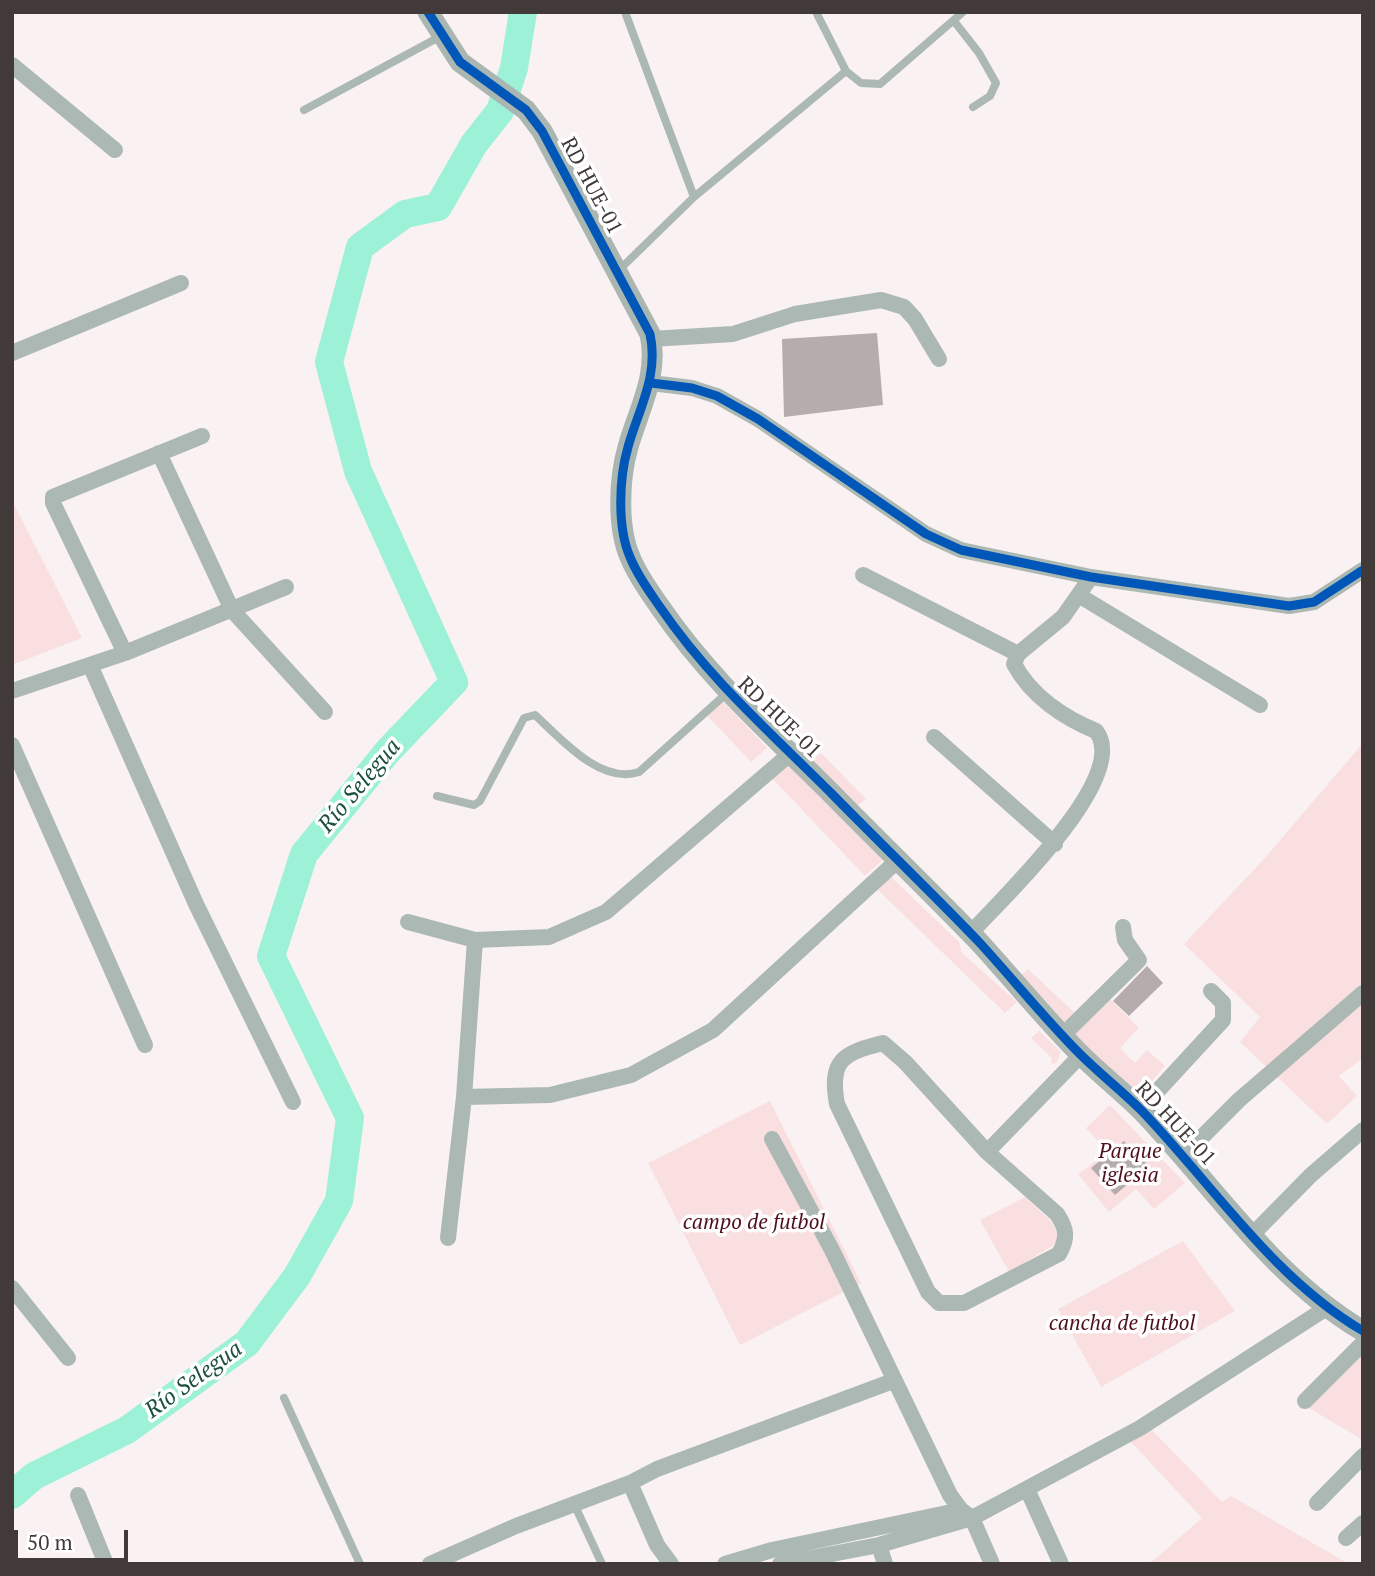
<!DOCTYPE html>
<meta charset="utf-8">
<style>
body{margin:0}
#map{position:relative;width:1375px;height:1576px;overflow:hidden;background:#faf2f2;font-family:"PT Serif",serif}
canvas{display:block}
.frame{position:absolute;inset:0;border:14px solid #423939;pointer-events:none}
.scale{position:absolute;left:14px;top:1530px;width:114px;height:32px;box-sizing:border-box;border:4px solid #423939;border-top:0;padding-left:9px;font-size:21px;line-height:24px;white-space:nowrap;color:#423939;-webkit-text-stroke:5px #fff;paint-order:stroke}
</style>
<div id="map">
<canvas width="1375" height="1576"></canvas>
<div class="frame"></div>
<div class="scale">50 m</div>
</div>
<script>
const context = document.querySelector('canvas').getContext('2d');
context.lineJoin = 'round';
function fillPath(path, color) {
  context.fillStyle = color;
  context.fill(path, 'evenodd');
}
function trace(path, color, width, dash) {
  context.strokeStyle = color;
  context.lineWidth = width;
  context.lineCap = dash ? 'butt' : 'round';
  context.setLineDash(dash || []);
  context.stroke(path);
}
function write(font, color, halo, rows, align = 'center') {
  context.font = font + ' "PT Serif",serif';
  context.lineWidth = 7;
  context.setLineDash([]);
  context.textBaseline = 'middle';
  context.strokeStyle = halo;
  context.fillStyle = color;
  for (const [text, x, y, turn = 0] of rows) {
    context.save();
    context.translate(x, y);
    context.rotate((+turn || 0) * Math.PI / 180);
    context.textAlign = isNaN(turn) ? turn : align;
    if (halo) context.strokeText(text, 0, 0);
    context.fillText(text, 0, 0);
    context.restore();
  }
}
fillPath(new Path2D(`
 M12 500 82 638 12 665Z
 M721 699 767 748 751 762 705 713Z
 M1363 743V1058L1339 1076 1357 1096 1327 1124 1240 1042 1260 1017 1184 944 1263 860Z
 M821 753 866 799 851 812 805 766Z
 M784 759 883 860 865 876 768 774Z
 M890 876 959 942 962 953 1017 1002 1005 1013 877 889Z
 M1028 969 1076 1014 1065 1023 1018 978Z
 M1105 994 1139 1028 1120 1048 1135 1063 1147 1050 1165 1066 1139 1096 1068 1031Z
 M1039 1031 1061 1052 1056 1063 1052 1064 1051 1057 1031 1038Z
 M770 1101 861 1283 740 1345 648 1163Z
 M1110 1105 1185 1183 1154 1209 1136 1189 1109 1212 1078 1174 1108 1152 1086 1128Z
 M1025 1197 1052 1222 1059 1239 1057 1243 1009 1272 980 1220Z
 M1183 1241 1235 1311 1101 1387 1058 1309Z
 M1363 1347V1440L1307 1407Z
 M1151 1429 1222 1502 1231 1496 1349 1564H1149L1202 1518 1131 1442Z`), '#f9dfe0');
trace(new Path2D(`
 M12 1495 34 1476 127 1430 247 1343 297 1276 339 1201 350 1118 271 956 304 854 388 751 454 682 358 471 329 362 360 247 405 214 438 207 474 144 500 111 514 68 523 12`), '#9df1d7', 28);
fillPath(new Path2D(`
 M877 333 883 405 784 417 782 339Z
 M1147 966 1163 983 1129 1016 1113 1001Z
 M1124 1141 1149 1166 1115 1195 1091 1168Z`), '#b5adad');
trace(new Path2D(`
 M625 12 694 197
 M954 21 979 53 996 83 990 96 973 107
 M846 71 861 83 880 84 963 12
 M304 110 441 36
 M617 272 694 197 846 71 816 12
 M437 796 474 805 480 801 524 718 535 715C561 739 601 785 639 772L727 693
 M284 1398 360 1564
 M575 1506 602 1564`), '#acb8b3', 8);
trace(new Path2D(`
 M12 65 115 150
 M651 339 733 334 795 314 881 300 904 307 915 319 939 359
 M12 353 181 283
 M651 383 692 388 717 396 758 419 926 534 961 550 1091 577 1289 606 1314 602 1363 570
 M159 453 232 610 325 712
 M863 575 1018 654
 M1080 596 1260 705
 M125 653 53 503V497L202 436
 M90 665 196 904 293 1102
 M12 691 125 653 286 587
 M934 737 1055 844
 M12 745 145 1045
 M408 922 475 940 549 937 606 912 791 753
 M970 934C1001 899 1132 777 1096 731 1064 718 1031 696 1014 664L1018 654 1063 617 1091 577
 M1063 1035 1139 960 1125 940 1123 927
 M883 1043 905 1062 987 1152 1057 1214C1067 1229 1068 1238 1059 1254L964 1303H939L928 1292 837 1104C829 1060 843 1053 883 1043Z
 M464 1097 550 1095 631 1075 713 1030 897 861
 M1140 1110 1223 1020V1003L1211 991
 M772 1139 832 1250 950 1495 961 1510 972 1518 992 1564
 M987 1152 1081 1055
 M1183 1156 1239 1100 1363 993
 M1251 1236 1311 1175 1363 1130
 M448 1238 464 1097 475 940
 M12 1288 68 1358
 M1305 1401 1363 1343
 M630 1483 657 1469 893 1381
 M1027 1489 1061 1564
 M78 1495 106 1564
 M1317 1503 1363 1456
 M1346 1538 1363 1523
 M879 1545 885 1564
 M430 1564 516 1526 630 1483 657 1545 671 1564
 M725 1564 772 1550 961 1510
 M780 1564 879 1545 972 1518 1140 1428 1325 1309`), '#acb8b3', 16);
trace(new Path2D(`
 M428 12 460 62 526 110 542 131 650 334C659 376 639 408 628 447 619 478 617 527 630 557 637 575 649 591 660 607 710 680 770 732 832 794 881 844 931 892 979 942 1013 979 1044 1018 1080 1054 1100 1074 1122 1091 1142 1111 1214 1186 1272 1277 1363 1331`), '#aab6b2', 21);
trace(new Path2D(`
 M428 12 460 62 526 110 542 131 650 334C659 376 639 408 628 447 619 478 617 527 630 557 637 575 649 591 660 607 710 680 770 732 832 794 881 844 931 892 979 942 1013 979 1044 1018 1080 1054 1100 1074 1122 1091 1142 1111 1214 1186 1272 1277 1363 1331
 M651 383 692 388 717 396 758 419 926 534 961 550 1091 577 1289 606 1314 602 1363 570`), '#0057b8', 9);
write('21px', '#423939', '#fff', [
 ["RD HUE-01",591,186,62],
 ["RD HUE-01",779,718,44],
 ["RD HUE-01",1175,1124,47]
]);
write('italic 21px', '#4e0f1a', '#fff', [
 ["Parque",1130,1152],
 ["iglesia",1130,1176],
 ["campo de futbol",754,1223],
 ["cancha de futbol",1122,1324]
]);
write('italic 23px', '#1b5041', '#fff', [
 ["Río Selegua",360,786,-50],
 ["Río Selegua",194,1380,-36]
]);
</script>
